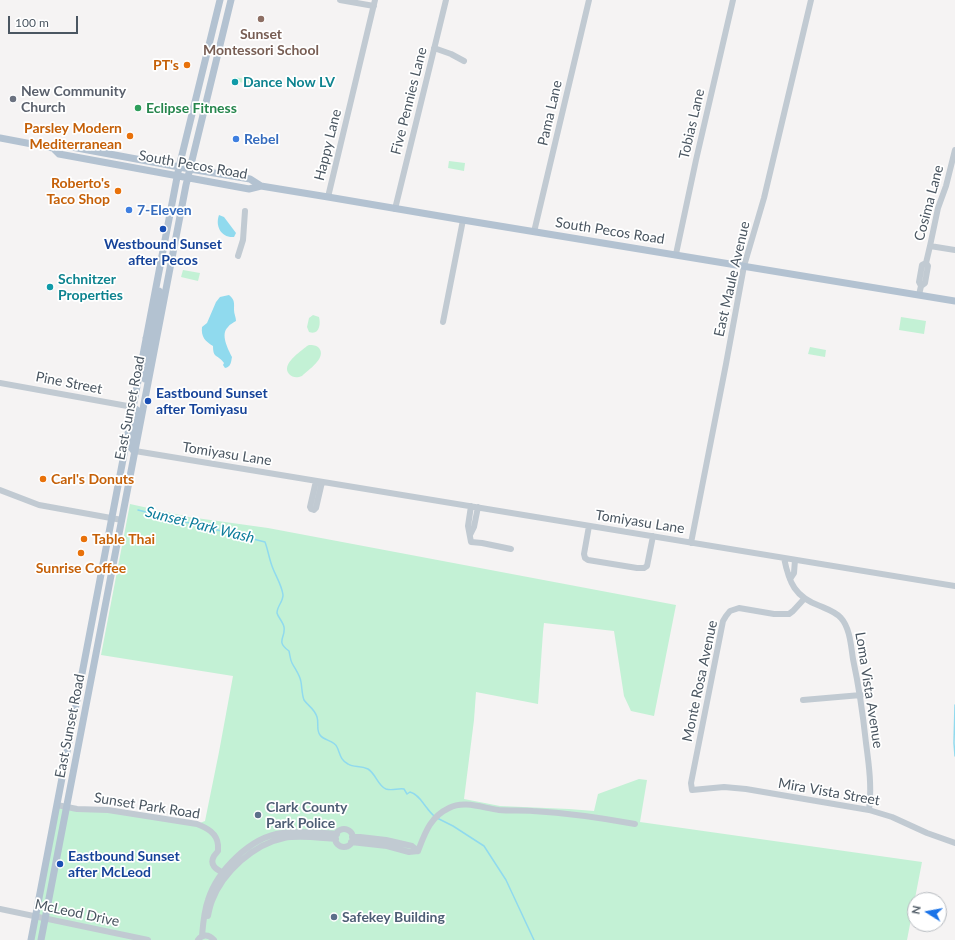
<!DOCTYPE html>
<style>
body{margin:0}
#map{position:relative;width:955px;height:940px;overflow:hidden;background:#f5f3f3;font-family:Lato,sans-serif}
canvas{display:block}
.north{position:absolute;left:907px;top:892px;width:40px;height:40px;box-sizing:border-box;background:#fff;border:1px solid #b7bbc0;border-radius:50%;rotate:281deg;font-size:11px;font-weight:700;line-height:16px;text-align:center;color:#4a5661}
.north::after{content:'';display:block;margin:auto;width:14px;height:18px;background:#1a73e8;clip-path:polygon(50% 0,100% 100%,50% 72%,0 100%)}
.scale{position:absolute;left:8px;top:16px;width:70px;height:18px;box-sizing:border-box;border:2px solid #4a5661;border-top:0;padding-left:5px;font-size:12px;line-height:14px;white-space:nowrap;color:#4a5661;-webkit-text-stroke:3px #fff;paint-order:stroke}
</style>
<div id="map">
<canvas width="955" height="940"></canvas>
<div class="north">N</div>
<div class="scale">100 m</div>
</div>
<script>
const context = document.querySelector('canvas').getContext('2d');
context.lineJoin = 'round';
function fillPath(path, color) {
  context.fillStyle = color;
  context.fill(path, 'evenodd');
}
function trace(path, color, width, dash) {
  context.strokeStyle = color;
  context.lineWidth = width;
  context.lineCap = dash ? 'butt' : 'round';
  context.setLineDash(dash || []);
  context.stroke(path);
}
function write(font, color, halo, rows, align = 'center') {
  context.font = font + ' Lato,sans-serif';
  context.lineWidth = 3.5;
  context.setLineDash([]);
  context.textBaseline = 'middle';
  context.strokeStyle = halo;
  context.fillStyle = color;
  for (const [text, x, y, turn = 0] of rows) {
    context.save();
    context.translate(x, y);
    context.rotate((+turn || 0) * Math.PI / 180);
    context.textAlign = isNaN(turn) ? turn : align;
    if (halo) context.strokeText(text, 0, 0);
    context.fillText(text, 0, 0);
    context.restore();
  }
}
fillPath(new Path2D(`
 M234 77 270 83 269 87 233 81Z
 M449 161 465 163 464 171 448 168Z
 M183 270 200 273 198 281 181 277Z
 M313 315 319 317C321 324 319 336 309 332L307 327 309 318Z
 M901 317 926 321 924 334 899 330Z
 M309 345C313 345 316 345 319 348 327 358 308 370 302 376 297 378 293 378 289 374 281 364 300 352 307 346Z
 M810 347 826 350 825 357 808 354Z
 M130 504 189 517 268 528 676 605 654 716 631 711 624 696 614 631 544 623 543 632 538 704 476 692 474 720 464 799 500 806 569 809 594 811 598 794 639 779 647 780 640 822 922 862 907 940H31L57 805 97 809 197 824 205 821 219 752 233 676 101 655Z`), '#c3f1d5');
fillPath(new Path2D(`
 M219 215 224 217 236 233 234 237C221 238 215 226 219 215Z
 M229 295C235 300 234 303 234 310 234 314 236 317 236 321 233 323 230 324 228 327 220 334 228 349 232 357 231 362 231 367 225 368L223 365 224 363C218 354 213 359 213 346 205 341 201 337 202 327L207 323 216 302 220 297Z`), '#90daee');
trace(new Path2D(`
 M138 510 265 542C268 550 269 558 272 566 275 575 282 585 283 595 283 602 277 606 277 613 278 617 283 622 284 627 286 638 275 641 289 651 290 655 290 659 292 663 295 669 300 675 301 682 302 688 302 695 304 700 309 707 314 708 317 717 319 723 316 730 320 735 324 741 334 740 337 747 340 753 340 760 348 764 354 768 360 765 368 769 376 774 378 786 386 789 392 791 398 788 404 789L407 794 410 792C418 794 422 802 427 808 429 811 432 814 434 816
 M955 705 954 743 955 756
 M437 818 453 826 484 846 506 880 534 940`), '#90daee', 1.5);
trace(new Path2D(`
 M340 0 374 6
 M434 48 451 54 464 61
 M328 197 375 0
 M395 209 446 0
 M534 232 589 0
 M930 246 955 250
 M676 254 696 160 733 0
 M238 256 243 240 245 211
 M921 286 925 283 928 266 926 263 930 246 938 208 946 186 955 150
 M919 295 921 286 919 282 922 265 926 263
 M443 322 463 220
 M0 383 133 407
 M135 451 955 586
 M316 481 310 507 311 509 314 510 316 508 322 482
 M0 490 39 505 122 520
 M471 506 468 526 471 542 482 543 511 549
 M589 526 584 554 585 558 588 560 637 568H644L647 566 653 536
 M470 535 474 527 478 507
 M691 543 726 364 744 266 764 198 811 0
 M784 558C789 583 795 597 820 606 827 609 836 612 841 618 850 628 851 646 853 659 859 687 863 715 866 743 869 765 872 788 869 810
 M790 579 794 573 795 560
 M804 599 793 611 789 614H774L739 608 730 611 726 616 723 621 691 783 692 790 724 787 746 789 869 810 892 817 927 833 955 843
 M803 700 861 695
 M57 805 77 809 108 810 197 824C207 828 217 833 218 845 218 846 218 849 218 851 218 851 214 856 214 856 209 865 216 869 223 873
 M335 838a9 9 0 1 1 18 0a9 9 0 1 1-18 0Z
 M352 837H360L386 840 412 846 418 851
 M351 842 387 846 409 852 418 851
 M418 851C425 833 430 817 449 808 464 800 483 808 499 810 510 811 522 810 533 811 567 813 602 818 635 824
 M0 909 148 940
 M208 916C209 911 210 906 212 901 223 872 254 844 284 838 301 835 319 838 336 839
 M202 936C203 924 204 911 208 900 217 871 250 837 282 833 300 830 319 833 337 834
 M198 940C202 934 209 934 214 940`), '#c1cad2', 6);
trace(new Path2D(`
 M0 138 53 148 61 145 190 169 250 179 261 186
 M53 148 59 154 249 189 261 186 328 197 463 220 955 301
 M155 339 153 335V332L159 302V291
 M145 379C146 366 152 350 149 339L146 338
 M133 407 137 410 131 447 133 450 135 451
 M31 940 179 167 220 0
 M41 940 186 185 231 0`), '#b3c2d1', 7);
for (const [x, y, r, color] of [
 [261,19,4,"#8d6e63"],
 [187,65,4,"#e8710a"],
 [235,82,4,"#0f9aa8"],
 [13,99,4,"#6b7280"],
 [138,108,4,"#2e9e5b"],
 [130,136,4,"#e8710a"],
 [236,139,4,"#3f7fe0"],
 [118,191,4,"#e8710a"],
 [129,210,4,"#3f7fe0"],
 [163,229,4,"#1a4fb4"],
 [50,287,4,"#0f9aa8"],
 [148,401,4,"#1a4fb4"],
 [43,479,4,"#e8710a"],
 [84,539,4,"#e8710a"],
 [81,553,4,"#e8710a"],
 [258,815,4,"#5c6f8a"],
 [60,864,4,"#1a4fb4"],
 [334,917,4,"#5c6f8a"]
]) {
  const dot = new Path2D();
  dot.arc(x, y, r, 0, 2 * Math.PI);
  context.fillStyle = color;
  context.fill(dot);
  trace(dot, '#fff', 1.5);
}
write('bold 14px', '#785e54', '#fff', [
 ["Sunset",261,34],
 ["Montessori School",261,50]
]);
write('bold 14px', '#c56008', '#fff', [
 ["PT's",179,65],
 ["Parsley Modern",122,128],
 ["Mediterranean",122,144],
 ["Roberto's",110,183],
 ["Taco Shop",110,199],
 ["Carl's Donuts",51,479,"left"],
 ["Table Thai",92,539,"left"],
 ["Sunrise Coffee",81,568,"center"]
], 'right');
write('bold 14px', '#0d838f', '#fff', [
 ["Dance Now LV",243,82],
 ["Schnitzer",58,279],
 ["Properties",58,295]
], 'left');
write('bold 14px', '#5b616d', '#fff', [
 ["New Community",21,91],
 ["Church",21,107]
], 'left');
write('14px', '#4a5661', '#fff', [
 ["Five Pennies Lane",409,101,-76],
 ["Pama Lane",550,113,-77],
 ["Tobias Lane",692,124,-77],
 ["Happy Lane",328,145,-76],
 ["South Pecos Road",193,165,10],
 ["Cosima Lane",929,203,-75],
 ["South Pecos Road",610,231,9],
 ["East Maule Avenue",732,279,-77],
 ["Pine Street",69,383,11],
 ["East Sunset Road",130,408,-79],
 ["Tomiyasu Lane",227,454,9],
 ["Tomiyasu Lane",640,522,9],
 ["Monte Rosa Avenue",700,681,-78],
 ["Loma Vista Avenue",869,690,81],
 ["East Sunset Road",70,726,-79],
 ["Mira Vista Street",829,792,10],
 ["Sunset Park Road",147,806,9],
 ["McLeod Drive",77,913,12]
]);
write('bold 14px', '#27864d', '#fff', [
 ["Eclipse Fitness",146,108]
], 'left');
write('bold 14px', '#366cbe', '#fff', [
 ["Rebel",244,139],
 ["7-Eleven",137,210]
], 'left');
write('bold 14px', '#164399', '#fff', [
 ["Westbound Sunset",163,244,"center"],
 ["after Pecos",163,260,"center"],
 ["Eastbound Sunset",156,393],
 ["after Tomiyasu",156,409],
 ["Eastbound Sunset",68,856],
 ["after McLeod",68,872]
], 'left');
write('bold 14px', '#4e5e75', '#fff', [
 ["Clark County",266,807],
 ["Park Police",266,823],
 ["Safekey Building",342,917]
], 'left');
write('italic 15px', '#0c7c9b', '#fff', [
 ["Sunset Park Wash",200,525,14]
]);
</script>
